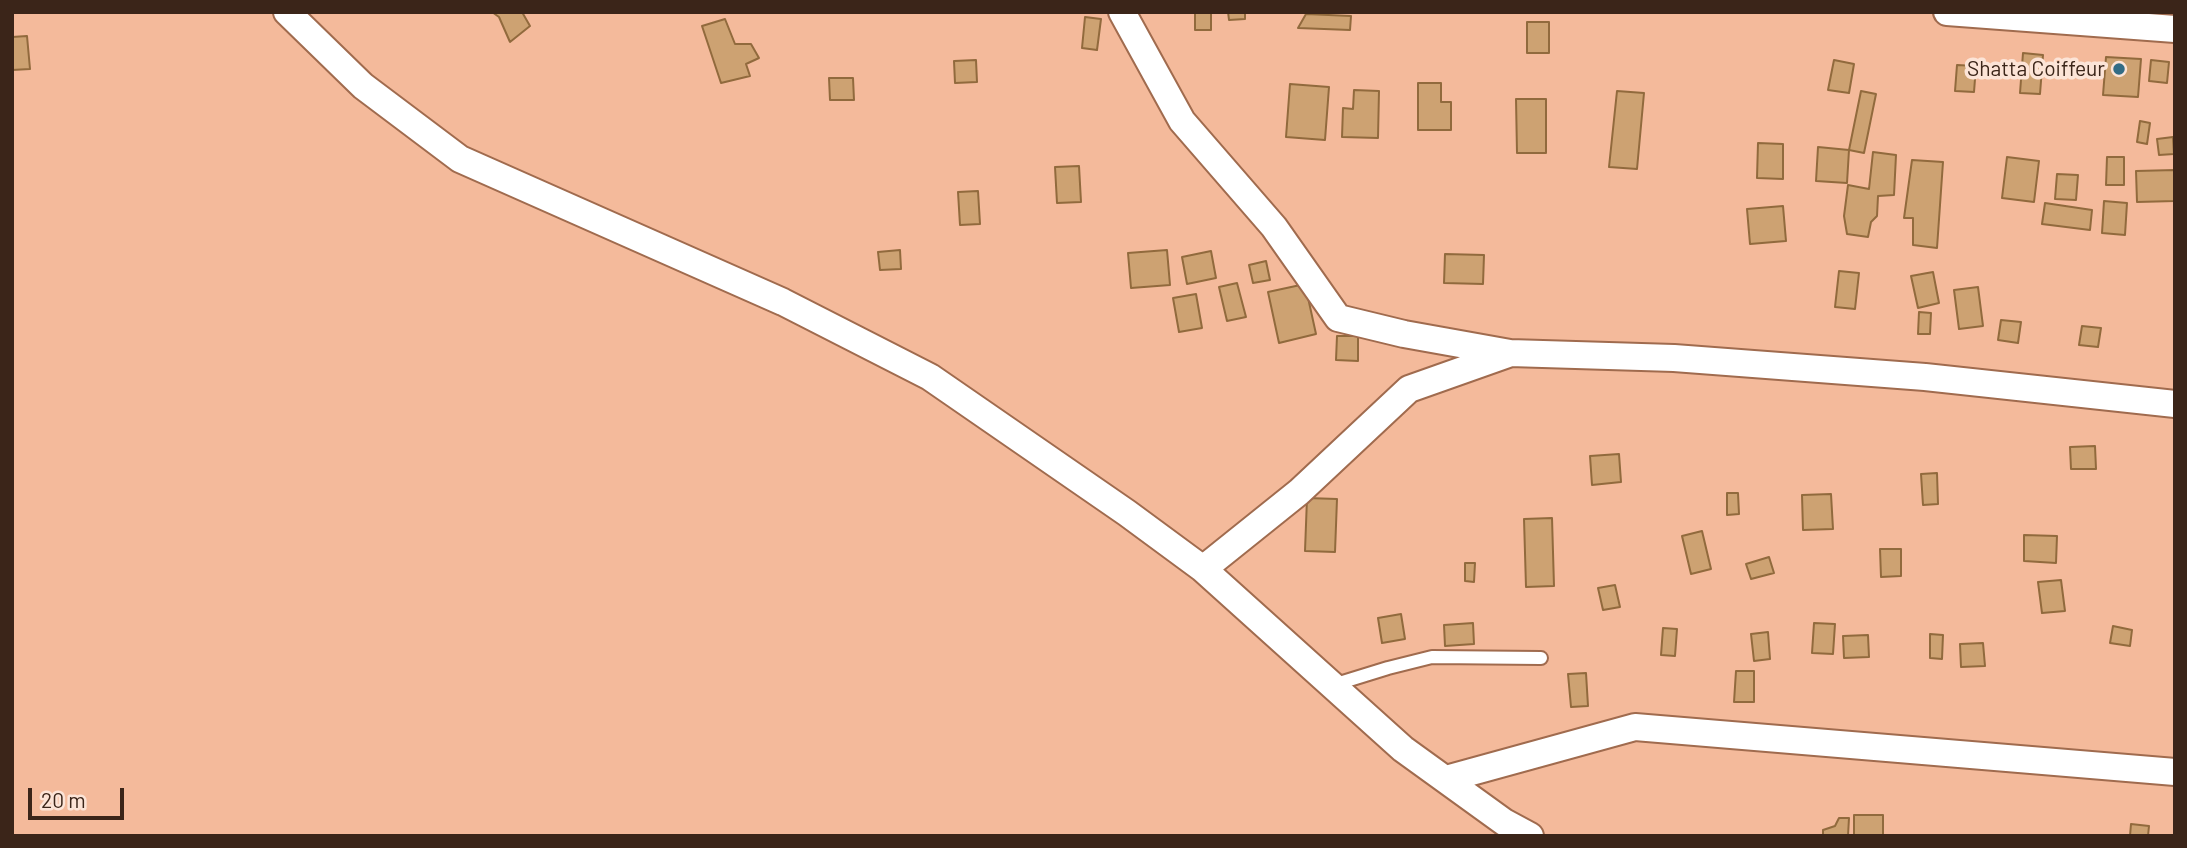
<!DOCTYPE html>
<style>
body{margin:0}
#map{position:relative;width:2187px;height:848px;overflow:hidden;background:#f4ba9b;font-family:Barlow,sans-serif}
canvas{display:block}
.frame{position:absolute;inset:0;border:14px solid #3b2519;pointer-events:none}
.scale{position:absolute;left:28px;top:788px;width:96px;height:32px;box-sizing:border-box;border:4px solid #3b2519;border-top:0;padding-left:9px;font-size:21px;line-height:24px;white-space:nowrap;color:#3b2519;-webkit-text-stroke:5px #fce4d7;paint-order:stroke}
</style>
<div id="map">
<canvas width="2187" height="848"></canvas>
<div class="frame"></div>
<div class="scale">20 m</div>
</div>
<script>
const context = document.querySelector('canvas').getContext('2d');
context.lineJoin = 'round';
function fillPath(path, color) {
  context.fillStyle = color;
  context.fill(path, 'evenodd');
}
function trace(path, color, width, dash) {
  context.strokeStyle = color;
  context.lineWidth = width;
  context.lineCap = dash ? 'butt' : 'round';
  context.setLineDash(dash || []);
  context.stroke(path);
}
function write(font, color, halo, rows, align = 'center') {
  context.font = font + ' Barlow,sans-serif';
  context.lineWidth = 7;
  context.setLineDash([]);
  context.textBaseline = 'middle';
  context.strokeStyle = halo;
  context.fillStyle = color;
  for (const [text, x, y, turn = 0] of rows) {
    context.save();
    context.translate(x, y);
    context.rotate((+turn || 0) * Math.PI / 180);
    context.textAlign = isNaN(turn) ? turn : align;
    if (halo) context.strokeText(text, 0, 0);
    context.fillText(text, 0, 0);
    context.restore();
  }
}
const building = new Path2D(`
 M492 12H522L530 26 510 42 499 17Z
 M1195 12H1211V30H1195Z
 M1228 12H1245V19L1229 20Z
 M1306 14 1351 16 1350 30 1298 28Z
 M1085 17 1101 19 1097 50 1082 48Z
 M725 19 735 44H751L759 58 746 64 750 76 721 83 702 26Z
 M1527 22H1549V53H1527Z
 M27 36 30 69 12 70V37Z
 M2023 53 2043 55 2040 94 2020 93Z
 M2106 57 2141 59 2138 97 2103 95Z
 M976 60 977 82 955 83 954 61Z
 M1834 60 1854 64 1849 93 1828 90Z
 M2151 60 2169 62 2167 83 2149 81Z
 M1957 65 1976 66 1974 92 1955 91Z
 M829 78H853L854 100H830Z
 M1418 83H1441V102H1451V130H1418Z
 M1290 84 1329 87 1325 140 1286 137Z
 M1354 90 1379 91 1378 138 1342 137 1343 108 1353 109Z
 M1617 91 1644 93 1637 169 1609 167Z
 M1861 91 1876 94 1864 153 1849 150Z
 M1516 99H1546V153H1517Z
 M2140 121 2150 123 2147 144 2137 142Z
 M2173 137 2174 154 2159 155 2157 139Z
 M1758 143 1783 144V179L1757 178Z
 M1818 147 1849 150 1847 183 1816 181Z
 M1873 152 1896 155 1894 195 1878 196 1877 216 1871 222 1868 237 1847 234 1844 216 1848 185 1869 189Z
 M2007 157 2039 161 2034 202 2002 198Z
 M2107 157H2124V185H2106Z
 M1912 160 1943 162 1937 248 1913 245V218H1904Z
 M1079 166 1081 202 1057 203 1055 167Z
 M2175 170V201L2137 202 2136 171Z
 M2057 174 2078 175 2076 200 2055 199Z
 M978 191 980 224 960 225 958 192Z
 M2104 201 2127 203 2125 235 2102 233Z
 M2045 203 2092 210 2090 230 2042 224Z
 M1783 206 1786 241 1750 244 1747 209Z
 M900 250 901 269 880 270 878 252Z
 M1167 250 1170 285 1131 288 1128 253Z
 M1211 251 1216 278 1187 284 1182 257Z
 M1445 254 1484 255 1483 284 1444 283Z
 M1266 261 1270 280 1253 283 1249 265Z
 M1839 271 1859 273 1855 309 1835 307Z
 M1933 272 1939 303 1918 308 1911 276Z
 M1237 283 1246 317 1227 321 1219 287Z
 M1305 284 1316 334 1279 343 1268 292Z
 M1978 287 1983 326 1959 329 1954 290Z
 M1196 294 1202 328 1179 332 1173 298Z
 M1919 312 1931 313 1930 334H1918Z
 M2001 320 2021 322 2018 343 1998 340Z
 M2082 326 2101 328 2098 347 2079 345Z
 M1337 336H1358V361L1336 360Z
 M2095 446 2096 469H2071L2070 447Z
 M1619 454 1621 482 1592 485 1590 456Z
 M1937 473 1938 504 1923 505 1921 474Z
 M1727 493H1738L1739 514 1727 515Z
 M1831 494 1833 529 1803 530 1802 495Z
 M1307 498 1337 499 1335 552 1305 551Z
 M1552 518 1554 586 1526 587 1524 519Z
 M1702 531 1711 569 1691 574 1682 536Z
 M2024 535 2057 536 2056 563 2024 561Z
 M1880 549H1901V576L1881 577Z
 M1769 557 1774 573 1751 579 1746 564Z
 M1465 563H1475L1474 582 1465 581Z
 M2061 580 2065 611 2042 613 2038 582Z
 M1615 585 1620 607 1603 610 1598 588Z
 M1401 614 1405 639 1382 643 1378 618Z
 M1473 623 1474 644 1445 646 1444 625Z
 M1814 623 1835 624 1833 654 1812 653Z
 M2113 626 2132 630 2130 646 2110 643Z
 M1663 628 1677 629 1675 656 1661 655Z
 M1768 632 1770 659 1754 661 1751 634Z
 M1930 634 1943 635 1942 659 1930 658Z
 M1868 635 1869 657 1844 658 1843 636Z
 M1983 643 1985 666 1961 667 1960 644Z
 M1736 671H1754V702H1734Z
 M1586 673 1588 706 1571 707 1568 674Z
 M1854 815H1883V836H1854Z
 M1839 818H1849L1848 836H1823V830L1835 826Z
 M2131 824 2149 826 2148 836H2130Z`);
fillPath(building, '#cda272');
trace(building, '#916a3d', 2);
const lane = new Path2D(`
 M1333 685 1388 668 1432 657 1541 658`);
const street = new Path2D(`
 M287 12 363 86 460 159 783 302 930 377 1127 513 1203 569 1403 749 1504 822 1530 836
 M1122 12 1182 121 1274 227 1338 318 1404 334 1510 353 1674 358 1925 377 2175 404
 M1947 12 2175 29
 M1203 569 1299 492 1409 389 1508 354
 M1446 779 1635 727 2175 772`);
trace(lane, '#a06b4e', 16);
trace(street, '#a06b4e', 30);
trace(lane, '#fff', 12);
trace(street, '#fff', 26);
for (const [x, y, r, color] of [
 [2119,69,7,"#336c85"]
]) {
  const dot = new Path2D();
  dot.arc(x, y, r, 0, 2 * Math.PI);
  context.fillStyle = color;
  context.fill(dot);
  trace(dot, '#fce4d7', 2.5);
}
write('21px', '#3b2519', '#fce4d7', [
 ["Shatta Coiffeur",2105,69]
], 'right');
</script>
